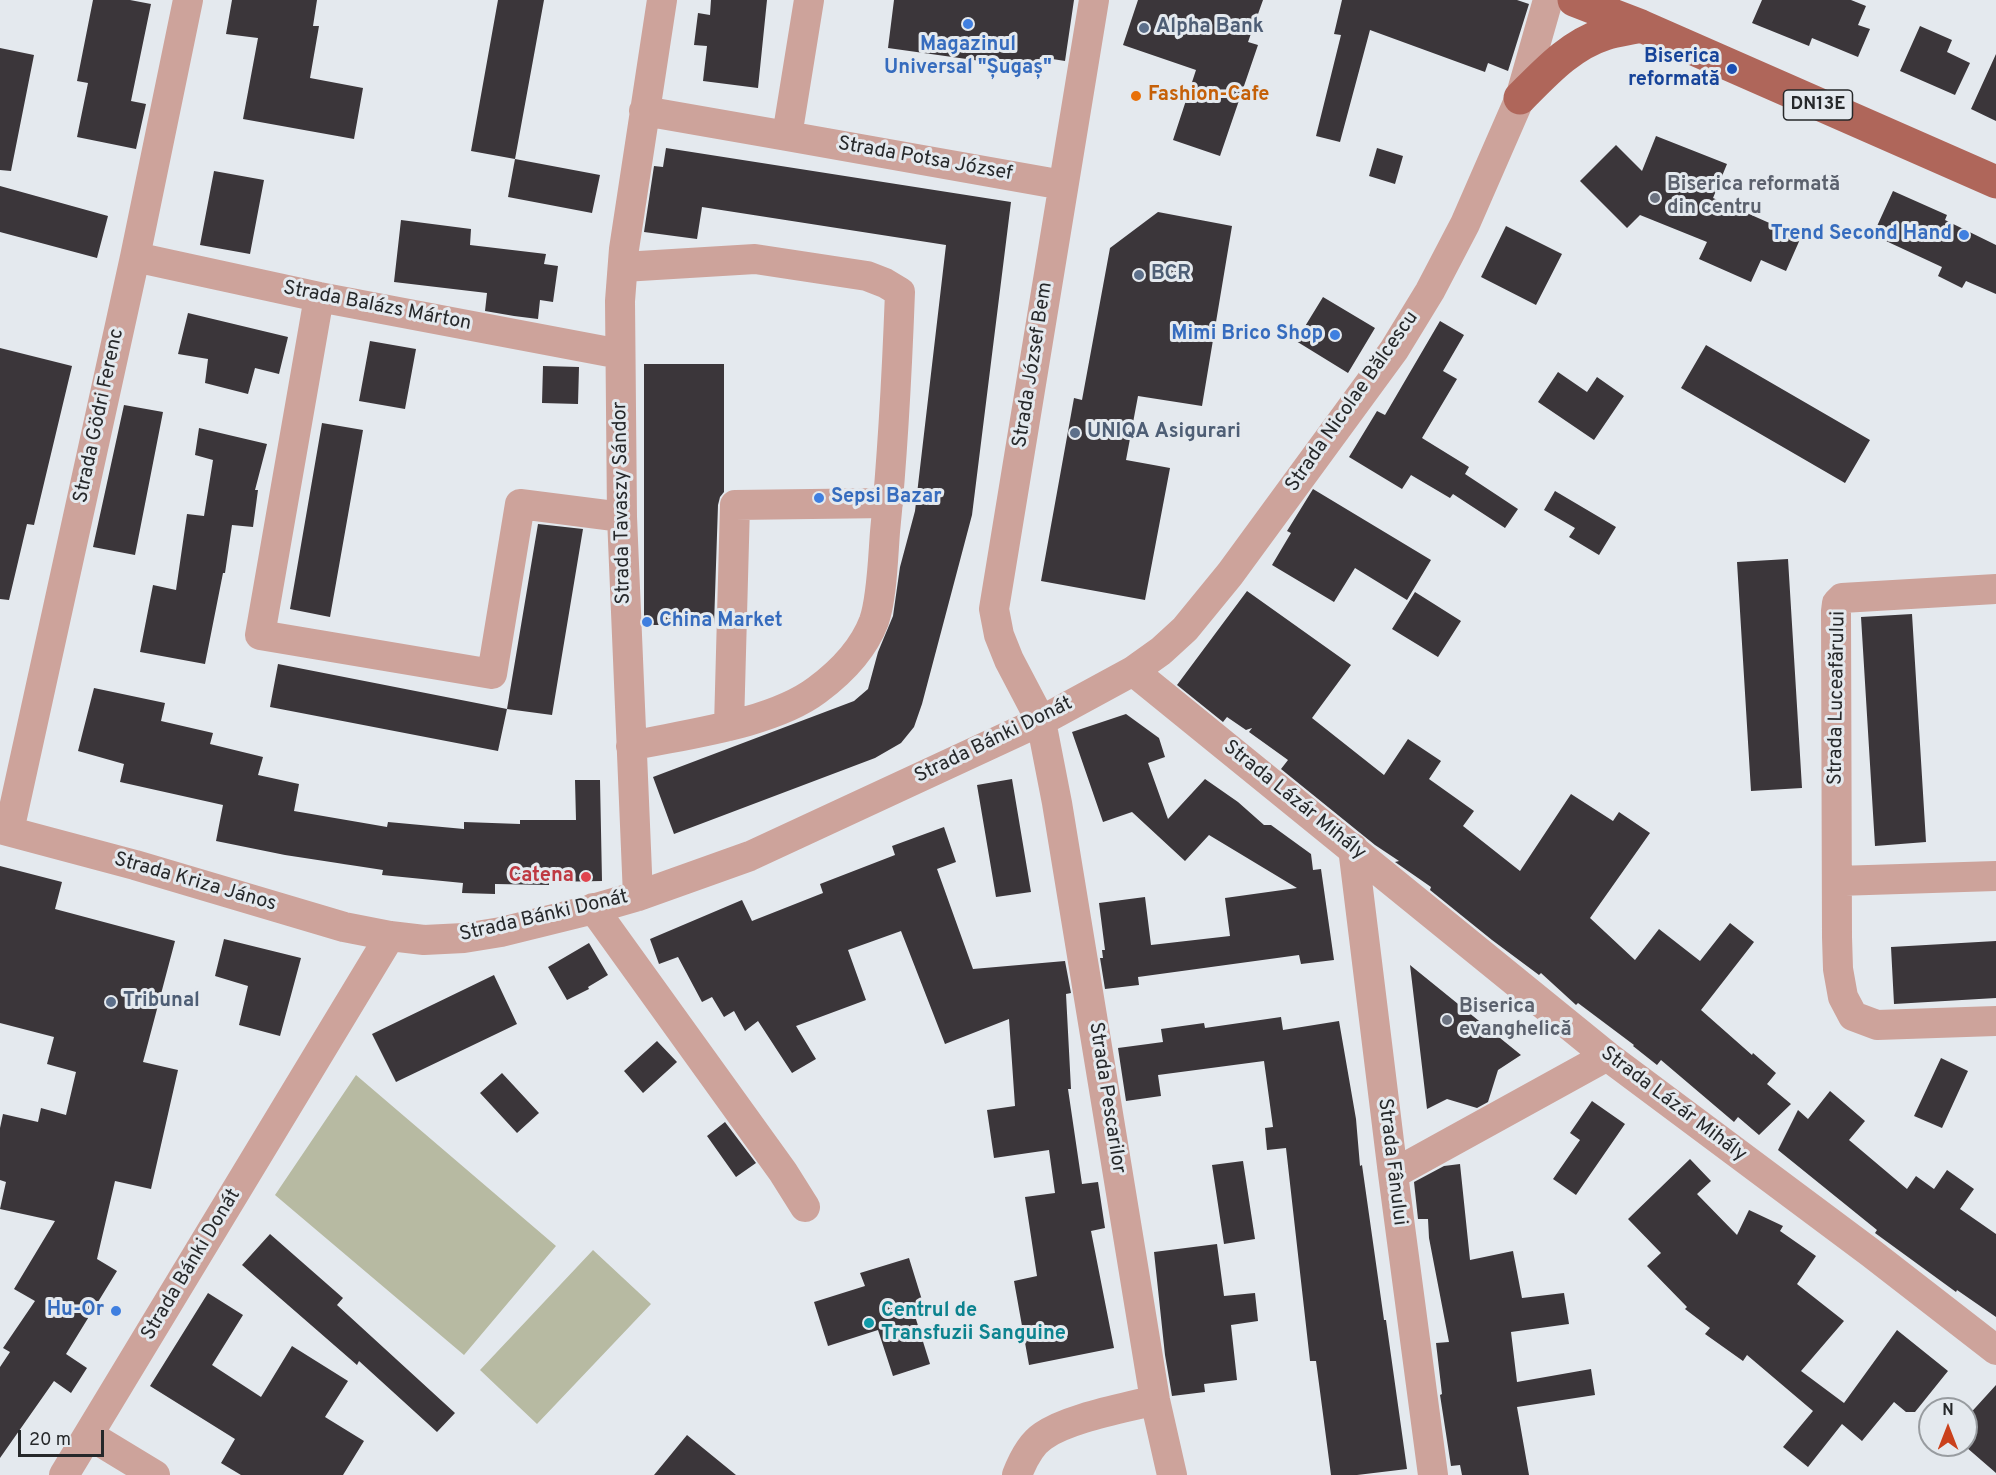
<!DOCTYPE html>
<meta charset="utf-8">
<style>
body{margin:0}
#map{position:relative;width:1996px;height:1475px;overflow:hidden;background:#e4e9ee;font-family:Overpass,sans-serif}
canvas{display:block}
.north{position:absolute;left:1918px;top:1397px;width:60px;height:60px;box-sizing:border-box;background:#e4e9ee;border:2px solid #989ca0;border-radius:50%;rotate:0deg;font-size:16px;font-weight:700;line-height:24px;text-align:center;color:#26282a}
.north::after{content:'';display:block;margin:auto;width:21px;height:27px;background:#ca411c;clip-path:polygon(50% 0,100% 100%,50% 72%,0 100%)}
.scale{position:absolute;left:18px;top:1430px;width:86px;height:27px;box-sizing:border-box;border:3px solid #26282a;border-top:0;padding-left:8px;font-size:18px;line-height:21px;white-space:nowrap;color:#26282a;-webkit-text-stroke:4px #e4e9ee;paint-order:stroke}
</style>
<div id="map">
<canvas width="1996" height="1475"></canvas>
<div class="north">N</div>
<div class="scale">20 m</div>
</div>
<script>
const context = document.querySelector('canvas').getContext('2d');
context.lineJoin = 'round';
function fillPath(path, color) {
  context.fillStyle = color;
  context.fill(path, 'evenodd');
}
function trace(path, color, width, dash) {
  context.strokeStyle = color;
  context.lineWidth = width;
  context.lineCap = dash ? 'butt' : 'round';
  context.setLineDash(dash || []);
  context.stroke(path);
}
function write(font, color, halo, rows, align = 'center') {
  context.font = font + ' Overpass,sans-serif';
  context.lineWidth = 6;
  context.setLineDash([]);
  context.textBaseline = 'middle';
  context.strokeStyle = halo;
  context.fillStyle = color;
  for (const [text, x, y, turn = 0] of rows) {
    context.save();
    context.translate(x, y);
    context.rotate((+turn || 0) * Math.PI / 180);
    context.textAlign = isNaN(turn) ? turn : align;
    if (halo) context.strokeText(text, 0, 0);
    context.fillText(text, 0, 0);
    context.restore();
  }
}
fillPath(new Path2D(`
 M356 1075 556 1246 464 1355 275 1195Z
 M593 1250 651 1304 537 1424 480 1370Z`), '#b7baa2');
fillPath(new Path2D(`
 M93 0H130L151 4 131 101 146 104 136 149 77 137 88 83 77 81Z
 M232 0H317L313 26H319L310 78 363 88 354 139 243 119 258 38 226 34Z
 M498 0H544L515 159 471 151Z
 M711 0H767L758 88 703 81 707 46 694 45 698 13 710 15Z
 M894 0H1074L1065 61 1040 57 1038 69 888 48Z
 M1138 0H1263L1248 42 1258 45 1220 156 1173 140 1196 70 1123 45Z
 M1342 0H1517L1529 4 1508 71 1488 63 1485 72 1370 30 1340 142 1316 136 1341 35 1334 34Z
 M1762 0H1851L1866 6 1858 25 1870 29 1858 57 1812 38 1809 46 1752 23Z
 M1920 26 1952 40 1947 52 1970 63 1955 95 1900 71Z
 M0 48 34 55 11 171 0 170Z
 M1996 54V121L1971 109Z
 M1656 136 1727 164 1713 198 1801 237 1786 271 1761 260 1751 282 1699 259 1707 242 1640 215 1627 228 1580 181 1616 145 1642 171Z
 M666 148 1011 202 972 515 922 704 914 727 901 743 875 758 674 834 653 777 854 701 868 689 878 652 893 616 900 567 915 511 946 245 702 207 697 239 644 232 654 166 663 167Z
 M1377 148 1403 156 1395 184 1369 176Z
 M515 159 600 175 592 213 508 197Z
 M214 171 264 180 250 254 200 245Z
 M0 186 108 216 97 258 0 232Z
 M1893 191 1947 215 1945 220 1996 245V294L1966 281 1962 288 1938 276 1942 267 1873 235Z
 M1158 212 1232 226 1202 406 1138 396 1126 460 1170 468 1145 600 1041 581 1074 398 1082 400 1110 248Z
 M401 220 471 229 470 245 546 254 544 264 558 266 553 302 540 300 538 319 514 316 485 311 487 293 394 282Z
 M1506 226 1562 254 1536 305 1481 277Z
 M1323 297 1375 328 1348 373 1296 341Z
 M188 313 288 337 279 374 255 368 248 394 205 383 208 359 178 354Z
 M1440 321 1464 335 1443 371 1457 379 1422 438 1469 467 1465 474 1518 509 1505 528 1453 494 1450 498 1411 475 1402 489 1349 457 1377 411 1385 415Z
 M370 341 416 349 405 409 359 401Z
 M1706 345 1870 440 1845 483 1681 388Z
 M0 348 72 366 34 525 27 524 9 600 0 599Z
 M644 364H724V492L720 497 718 505 714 625H644Z
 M543 366 579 367 578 404 542 403Z
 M1558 372 1587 392 1597 377 1624 396 1594 440 1538 402Z
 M124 405 163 412 135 555 93 547Z
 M322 423 363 430 330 617 290 609Z
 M199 428 267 444 255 490H258L253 527 232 525 225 573H223L205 664 140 652 153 585 176 590 187 514 204 516 213 460 195 455Z
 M1313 489 1431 560 1407 600 1355 568 1334 602 1272 565 1291 533 1287 531Z
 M1555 491 1616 527 1599 555 1569 537 1575 528 1544 510Z
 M538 524 583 529 552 715 507 709Z
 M1788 559 1802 788 1751 791 1737 562Z
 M1247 591 1351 665 1312 718 1384 775 1408 739 1441 761 1429 779 1474 811 1463 826 1520 871 1571 794 1613 821 1619 812 1650 833 1590 918 1635 960 1659 929 1700 961 1730 923 1754 942 1701 1010 1752 1055 1753 1053 1776 1073 1767 1084 1791 1104 1759 1135 1738 1117 1734 1122 1661 1060 1657 1065 1633 1046 1634 1045 1578 1003 1576 1005 1541 973 1539 975 1492 940 1430 890 1431 887 1395 862 1399 861 1375 845 1281 769 1288 760 1249 732 1252 728 1246 730 1227 717 1223 722 1177 685Z
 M1415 592 1461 621 1438 657 1392 629Z
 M1912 614 1926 842 1875 846 1861 617Z
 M278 664 507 709 498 751 270 707Z
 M94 688 165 703 161 721 213 733 210 744 263 757 258 775 299 784 294 811 387 827 388 822 464 829V822L520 824V820H576L575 780H600L602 881 549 882V885L495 884V894L462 893 463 883 382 875 383 870 285 855 216 841 223 805 120 782 124 764 78 751Z
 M1126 714 1159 738 1165 757 1148 763 1168 819 1205 779 1238 802 1264 825H1271L1311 854 1313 870 1321 869 1334 960 1301 964 1299 955 1138 977 1139 985 1105 989 1100 958H1103L1102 950H1105L1099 903 1145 897 1151 945 1230 936 1225 898 1297 888 1209 835 1185 861 1132 812 1103 822 1072 732Z
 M1012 779 1031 892 996 897 977 785Z
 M944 827 956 862 937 869 973 969 1065 961 1071 993 1066 994 1071 1089H1068L1082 1184 1098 1182 1105 1228 1091 1231 1114 1348 1029 1365 1014 1281 1037 1276 1025 1197 1055 1193 1049 1150 994 1158 987 1110 1015 1106 1009 1019 945 1044 901 931 848 950 866 1000 796 1026 816 1059 792 1073 758 1021 745 1031 734 1011 724 1017 712 997 702 1002 678 957 659 964 650 939 742 900 752 921 823 893 820 884 895 855 892 846Z
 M0 866 62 882 55 909 175 941 143 1062 178 1070 151 1189 115 1181 97 1259 117 1271 66 1354 87 1368 71 1393 54 1381 0 1458V1367L10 1352 3 1348 35 1301 14 1289 55 1221 0 1209 6 1182 0 1180V1128L3 1114 38 1122 41 1108 66 1115 76 1072 47 1064 54 1037 0 1023Z
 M224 939 301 958 280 1036 239 1025 248 986 215 976Z
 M1996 941V998L1894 1004 1891 947Z
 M589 943 608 975 588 987 589 989 567 1000 548 967Z
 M1410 965 1521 1055 1498 1070 1488 1102 1477 1108 1447 1099 1427 1109Z
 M494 975 517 1024 396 1082 372 1034Z
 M1281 1017 1283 1030 1339 1021 1356 1119 1360 1166 1362 1165 1384 1320H1386L1407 1469 1357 1475H1331L1316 1361H1310L1286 1148 1267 1150 1265 1128 1273 1127 1264 1061 1158 1075 1161 1096 1126 1101 1118 1048 1163 1042 1161 1029 1204 1023 1205 1028Z
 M657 1041 677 1062 643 1093 624 1071Z
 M1941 1058 1968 1071 1942 1128 1914 1116Z
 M502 1073 539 1113 517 1133 480 1093Z
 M1830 1091 1865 1121 1849 1140 1907 1189 1916 1176 1934 1189 1947 1170 1974 1189 1960 1209 1996 1234V1317L1957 1290 1956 1292 1875 1233 1877 1230 1778 1150 1798 1110 1808 1119Z
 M1592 1101 1625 1124 1576 1195 1553 1179 1580 1140 1570 1133Z
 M725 1122 756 1163 736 1177 707 1136Z
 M1690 1159 1711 1181 1697 1194 1737 1235 1749 1210 1783 1226 1780 1231 1816 1256 1797 1284 1844 1321 1801 1371 1844 1403 1897 1330 1948 1371 1915 1412H1906L1894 1402 1862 1441 1842 1424 1808 1467 1783 1447 1813 1411 1747 1355 1743 1361 1705 1334 1710 1328 1685 1309 1687 1307 1647 1266 1661 1253 1628 1219Z
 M1243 1161 1255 1239 1224 1244 1212 1165Z
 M1460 1164 1470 1260 1513 1251 1522 1298 1564 1293 1569 1324 1511 1332 1517 1382 1591 1369 1595 1395 1517 1407 1529 1475H1462L1460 1465 1451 1466 1440 1395 1442 1394 1436 1343 1449 1342 1429 1238 1428 1219H1418L1414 1182 1444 1166Z
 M270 1234 343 1298 337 1305 455 1413 437 1432 359 1361 357 1365 242 1265Z
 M1217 1244 1224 1296 1255 1293 1258 1321 1231 1325 1237 1380 1204 1384 1205 1392 1172 1396 1165 1355 1154 1252Z
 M909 1258 926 1313 915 1316 930 1364 893 1376 878 1330 828 1346 814 1302 865 1286 860 1273Z
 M208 1293 243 1315 212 1365 261 1397 292 1346 348 1381 325 1417 364 1441 343 1475H241L221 1463 235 1439 150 1386Z
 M1996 1385V1473L1966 1447V1418Z
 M687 1435 736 1475H654Z`), '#3b363a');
trace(new Path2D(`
 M809 0 787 136 1063 185
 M1094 0 994 609 999 635 1009 660 1041 721 1057 803 1155 1400 1172 1475
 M644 111 787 136
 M135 257 319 297 620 354
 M623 267 755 259 867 276 885 283 900 292C897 372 893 452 885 532 883 557 882 598 874 621 863 650 840 673 817 690 772 724 686 734 631 746
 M319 297 260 635 492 674 520 504 622 517
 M1996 589 1842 598 1837 603 1836 611 1837 937 1838 969 1843 997 1853 1016 1877 1025 1996 1021
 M1133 671 1607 1056 1871 1253 1996 1350
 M729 726 735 505 888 503
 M0 829 135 865 344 927 390 936 424 940 464 938 501 932 586 911 638 896 750 856 1041 721 1133 671 1161 651 1185 629 1230 574 1394 350 1430 291 1465 224 1520 98 1548 0
 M9 831 135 257 188 0
 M1353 848 1393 1174 1433 1475
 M1837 881 1996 876
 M638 896 622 517 620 301 624 249 662 0
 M593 908 783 1172 805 1207
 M1393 1174 1607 1056
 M89 1435 155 1475
 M64 1475 390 936
 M1017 1475C1022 1462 1031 1444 1043 1436 1068 1418 1125 1408 1155 1400`), '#cda39b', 30);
trace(new Path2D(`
 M1574 0 1641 26 1996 182
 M1520 98C1545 73 1570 45 1605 34 1616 30 1629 29 1641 26`), '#af665a', 33);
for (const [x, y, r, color] of [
 [968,24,6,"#3f7fe0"],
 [1144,28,6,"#5c6f8a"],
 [1732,69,6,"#1a4fb4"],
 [1136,96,6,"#e8710a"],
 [1655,198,6,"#6b7280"],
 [1964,235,6,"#3f7fe0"],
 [1139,275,6,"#5c6f8a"],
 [1335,335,6,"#3f7fe0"],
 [1075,433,6,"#5c6f8a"],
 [819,498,6,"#3f7fe0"],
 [647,622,6,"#3f7fe0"],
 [586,877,6,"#e0444e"],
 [111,1002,6,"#5c6f8a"],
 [1447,1020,6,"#6b7280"],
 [116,1311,6,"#3f7fe0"],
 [869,1323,6,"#0f9aa8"]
]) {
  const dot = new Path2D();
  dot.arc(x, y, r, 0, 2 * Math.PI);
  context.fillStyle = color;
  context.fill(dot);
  trace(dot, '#e4e9ee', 2);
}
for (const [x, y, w] of [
 [1818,105,69]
]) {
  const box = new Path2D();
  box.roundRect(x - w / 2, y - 15, w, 30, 4.5);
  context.fillStyle = '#e4e9ee';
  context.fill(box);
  trace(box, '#26282a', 1.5);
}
write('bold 18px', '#26282a', null, [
 ["DN13E",1818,105]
]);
write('bold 20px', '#4e5e75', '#e4e9ee', [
 ["Alpha Bank",1156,28],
 ["BCR",1151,275],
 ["UNIQA Asigurari",1087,433],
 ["Tribunal",123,1002]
], 'left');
write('bold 20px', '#366cbe', '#e4e9ee', [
 ["Magazinul",968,46,"center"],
 ["Universal \"Șugaș\"",968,69,"center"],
 ["Trend Second Hand",1952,235],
 ["Mimi Brico Shop",1323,335],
 ["Sepsi Bazar",831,498,"left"],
 ["China Market",659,622,"left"],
 ["Hu-Or",104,1311]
], 'right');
write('bold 20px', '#164399', '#e4e9ee', [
 ["Biserica",1720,58],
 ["reformată",1720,81]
], 'right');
write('bold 20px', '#c56008', '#e4e9ee', [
 ["Fashion-Cafe",1148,96]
], 'left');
write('20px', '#26282a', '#e4e9ee', [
 ["Strada Potsa József",925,160,10],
 ["Strada Balázs Márton",377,307,11],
 ["Strada József Bem",1034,365,-81],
 ["Strada Nicolae Bălcescu",1353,402,-55],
 ["Strada Gödri Ferenc",100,416,-78],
 ["Strada Tavaszy Sándor",623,503,-91],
 ["Strada Luceafărului",1838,698,-89],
 ["Strada Bánki Donát",994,741,-26],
 ["Strada Lázár Mihály",1294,801,39],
 ["Strada Kriza János",195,883,16],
 ["Strada Bánki Donát",544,917,-13],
 ["Strada Pescarilor",1106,1098,81],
 ["Strada Lázár Mihály",1673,1105,37],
 ["Strada Fânului",1391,1162,83],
 ["Strada Bánki Donát",192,1265,-59]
]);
write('bold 20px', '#5b616d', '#e4e9ee', [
 ["Biserica reformată",1667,186],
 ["din centru",1667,209],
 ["Biserica",1459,1008],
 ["evanghelică",1459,1031]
], 'left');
write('bold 20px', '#be3a42', '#e4e9ee', [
 ["Catena",574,877]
], 'right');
write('bold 20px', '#0d838f', '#e4e9ee', [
 ["Centrul de",881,1312],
 ["Transfuzii Sanguine",881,1335]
], 'left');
</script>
